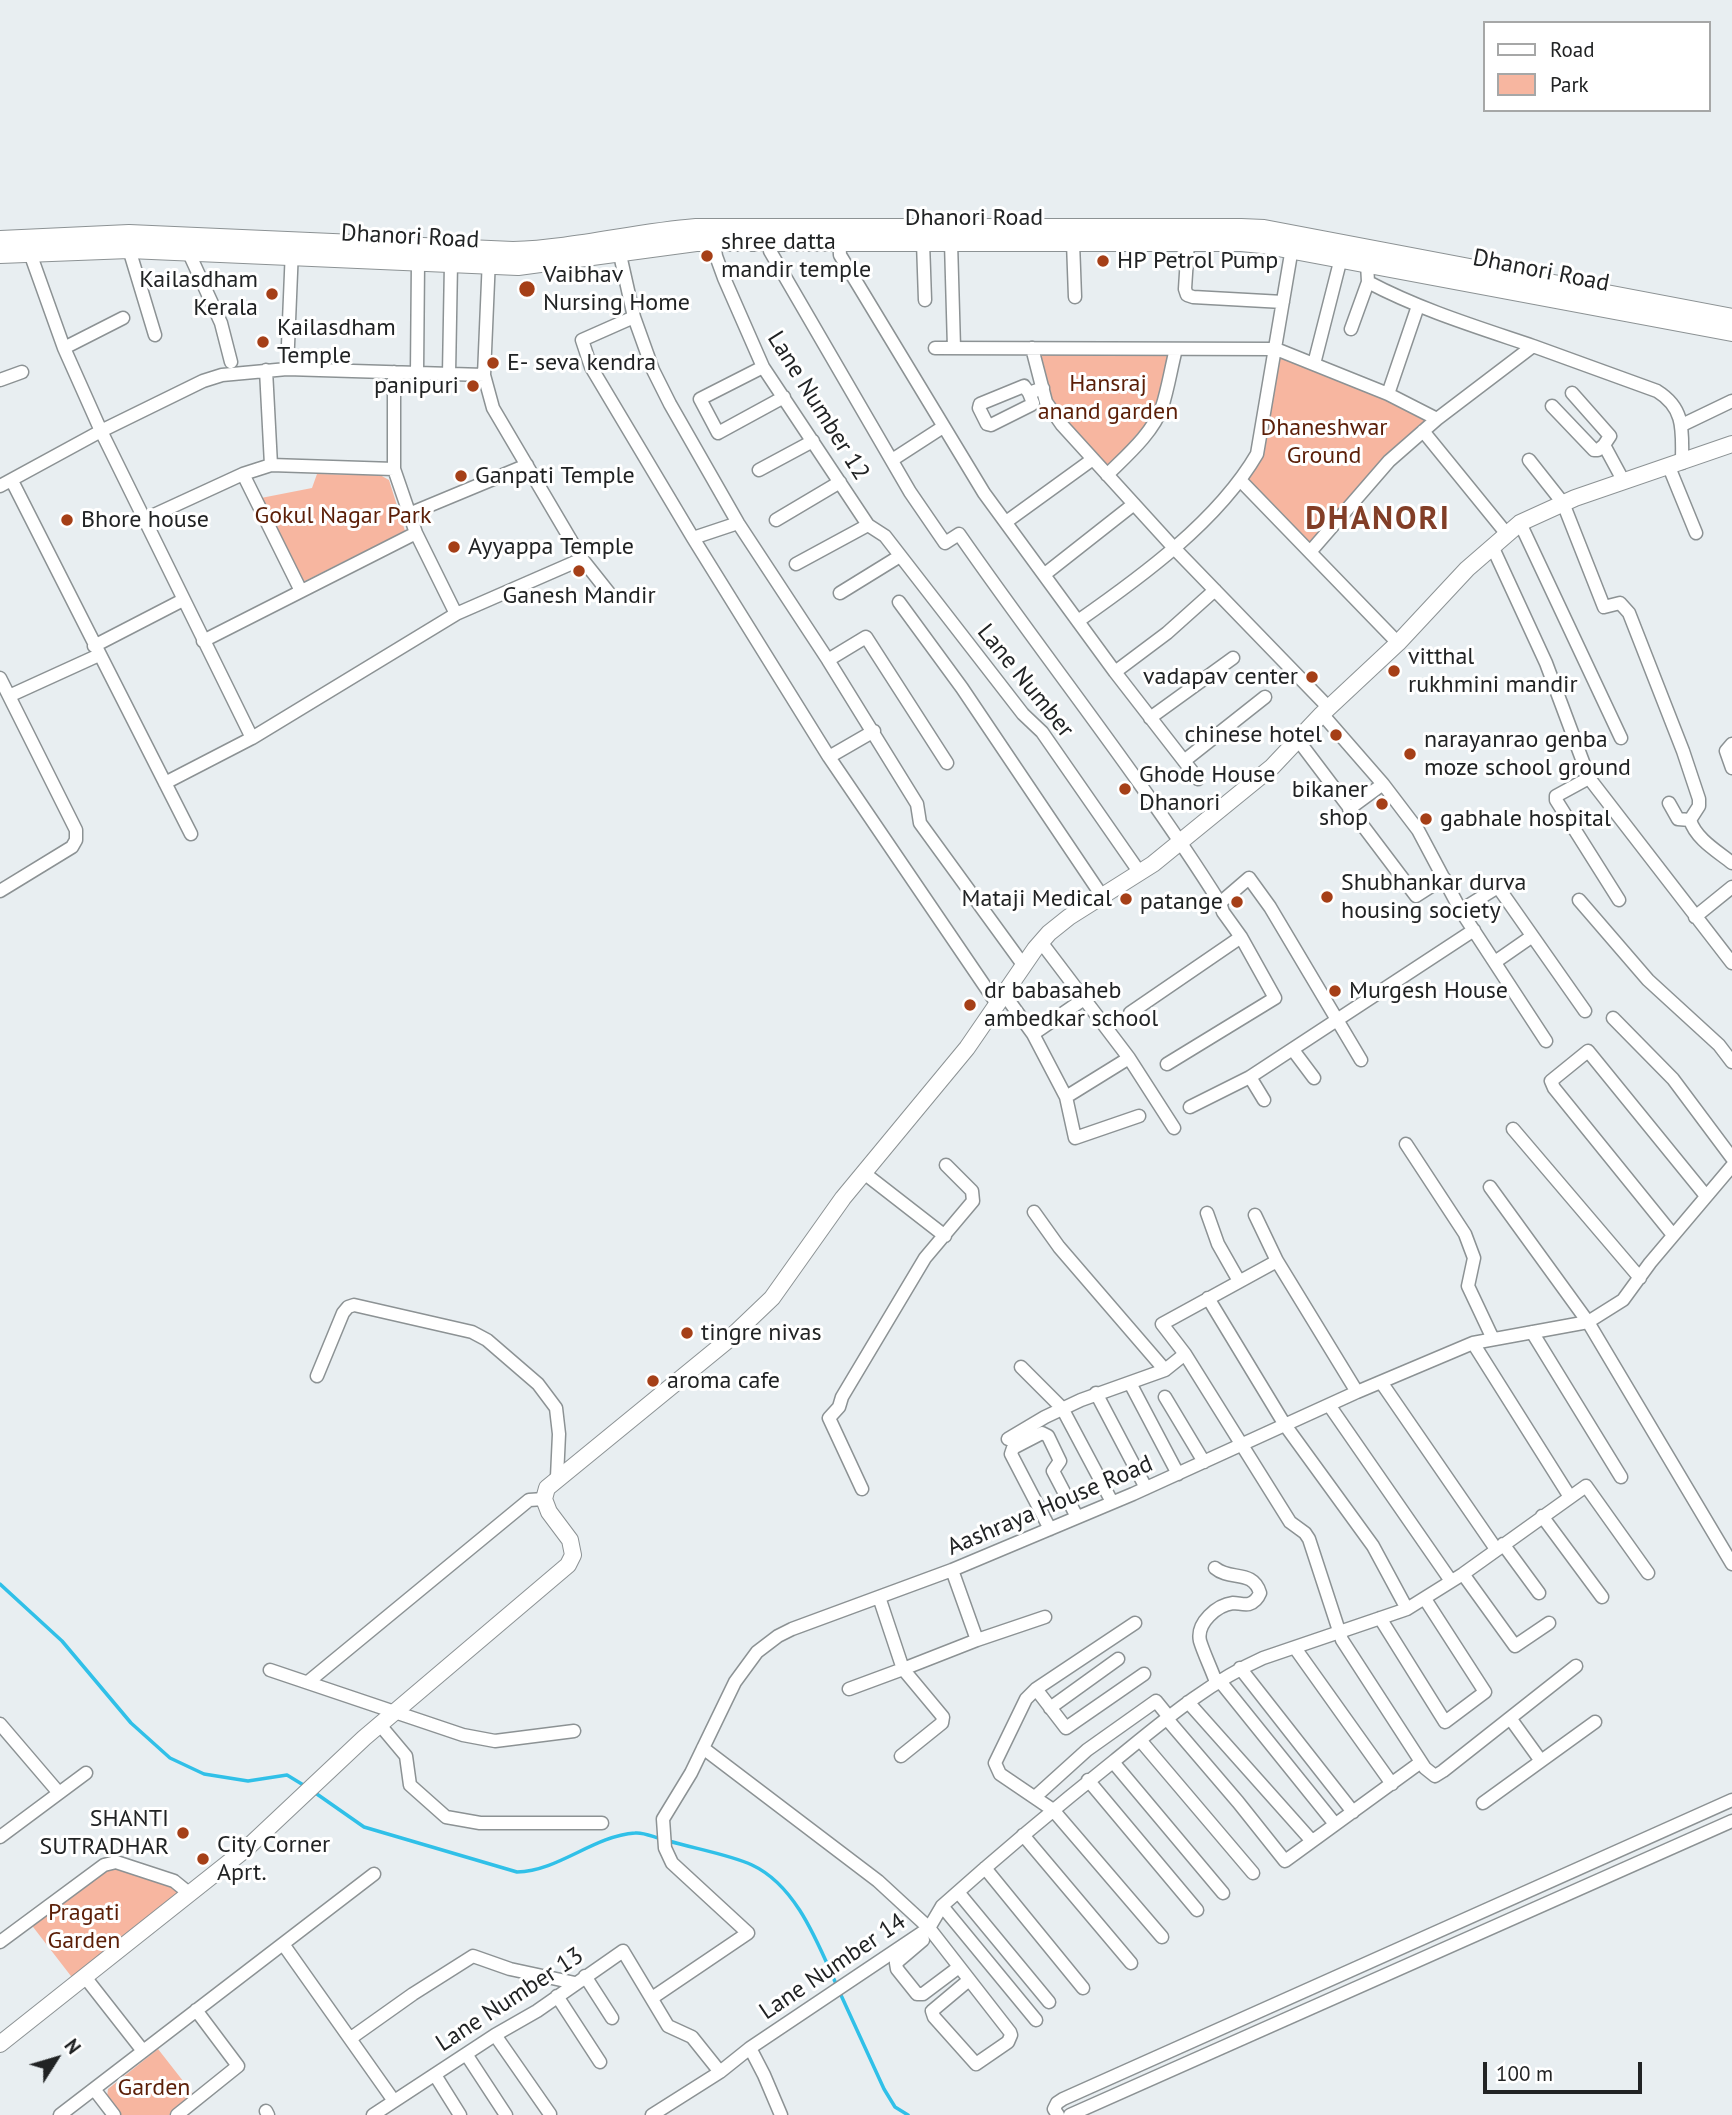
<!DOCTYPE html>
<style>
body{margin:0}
#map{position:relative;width:1732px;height:2115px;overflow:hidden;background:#e8eef1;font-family:"PT Sans",sans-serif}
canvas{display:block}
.legend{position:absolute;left:1483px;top:21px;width:228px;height:91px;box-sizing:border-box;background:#fff;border:2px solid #a6a7a7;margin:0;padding:9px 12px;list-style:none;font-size:21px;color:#212324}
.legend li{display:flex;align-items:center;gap:14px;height:35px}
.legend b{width:35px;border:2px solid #a6a7a7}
.north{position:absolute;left:21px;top:2024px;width:70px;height:70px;-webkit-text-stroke:5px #fff;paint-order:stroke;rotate:53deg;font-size:19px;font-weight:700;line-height:28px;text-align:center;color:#212324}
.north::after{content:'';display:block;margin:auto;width:24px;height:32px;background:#212324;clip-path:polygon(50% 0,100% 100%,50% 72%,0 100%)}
.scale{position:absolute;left:1483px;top:2062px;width:159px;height:32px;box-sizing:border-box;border:4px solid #212324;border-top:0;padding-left:9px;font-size:21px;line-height:24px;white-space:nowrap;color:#212324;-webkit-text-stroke:5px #fff;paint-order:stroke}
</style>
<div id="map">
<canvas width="1732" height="2115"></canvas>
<ul class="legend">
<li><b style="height:9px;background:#fff"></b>Road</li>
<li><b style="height:19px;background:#f7b6a0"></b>Park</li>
</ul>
<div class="north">N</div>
<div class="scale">100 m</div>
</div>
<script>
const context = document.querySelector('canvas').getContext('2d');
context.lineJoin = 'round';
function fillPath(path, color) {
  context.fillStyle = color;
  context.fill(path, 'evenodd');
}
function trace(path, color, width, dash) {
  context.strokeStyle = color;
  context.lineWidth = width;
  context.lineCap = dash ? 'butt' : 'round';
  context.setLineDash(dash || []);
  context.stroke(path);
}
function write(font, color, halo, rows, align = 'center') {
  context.font = font + ' "PT Sans",sans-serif';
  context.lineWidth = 6;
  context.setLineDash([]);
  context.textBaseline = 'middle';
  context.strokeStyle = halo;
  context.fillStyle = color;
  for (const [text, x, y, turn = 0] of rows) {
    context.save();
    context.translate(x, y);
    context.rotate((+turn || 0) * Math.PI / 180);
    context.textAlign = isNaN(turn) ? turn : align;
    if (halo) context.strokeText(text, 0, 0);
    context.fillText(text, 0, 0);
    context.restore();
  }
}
fillPath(new Path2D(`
 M1038 352 1170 353 1155 413 1108 468 1050 400Z
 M1281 358 1428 417 1309 545 1247 482 1265 430 1277 360Z
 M317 474 380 475 389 480 405 531 303 582 261 498 312 488Z
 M117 1864 173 1882 187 1893 74 1980 30 1923 104 1866Z
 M158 2049 194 2095 169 2115H121L107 2097 108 2089Z`), '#f7b6a0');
trace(new Path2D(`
 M0 1584 62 1641 131 1723 170 1758 204 1774 248 1781 287 1775 305 1786
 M314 1792 364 1827 517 1872C559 1871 593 1836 635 1833 644 1832 653 1837 662 1839
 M669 1841C692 1848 731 1855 752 1865 797 1886 818 1944 837 1986
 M840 1993 884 2089 895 2107 908 2115`), '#30c0e8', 3.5);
const minor = new Path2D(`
 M769 235 770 251 910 492 945 543 959 534C1045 658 1140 776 1220 903L1223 912 1241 937 1275 998 1167 1064
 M839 235 840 255 984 493 1115 672 1198 779
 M713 237 716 256 724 278 763 367 868 525 885 536 1023 714 1042 732 1140 873
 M923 242 925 300
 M951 242 954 348
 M1073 242 1075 297
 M1188 242 1185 289 1187 295 1193 297 1283 302
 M618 246 634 317 582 340 591 367 693 538 829 757 997 1004
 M129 249 155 335
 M188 251 221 323 231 362
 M30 253 64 348 101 431 252 738
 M489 258 484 375 493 408 582 559 613 598
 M1367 263 1368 282C1421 310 1477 327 1533 346
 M634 317 653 370 670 404 738 523 828 660 917 804 920 823 1024 966
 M1351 329 1368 282
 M64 348 123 318
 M935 348 1276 349 1388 394 1437 419
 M1032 348 1046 402 1062 425 1174 548 1329 708
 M1314 364 1341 258
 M763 367 700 399 718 433 784 397
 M287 369 292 249
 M266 370 271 465
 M394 372V469L416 533 456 614
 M417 373 418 262
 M449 374 451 263
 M0 380 22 372
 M1029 393 1033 403 1031 405 991 425 987 424 979 408 980 404 1024 386 1029 393 1043 388
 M1572 393 1610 436 1604 445
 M1388 394 1418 306
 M1552 406 1594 450H1598L1604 445 1624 482
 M1682 425 1732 401
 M1423 431 1506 533
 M892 460 943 427
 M1529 460 1563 503 1604 607 1620 603 1629 613 1683 751 1699 799V806L1690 820C1696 839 1717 851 1732 863
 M1669 467 1696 533
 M759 470 813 441
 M243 474 301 591
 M1107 475C1126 456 1153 433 1162 407 1168 389 1171 368 1176 349
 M12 481 191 834
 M1241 481 1398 643
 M0 486 101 431 203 381 222 375 287 369 484 375
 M409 514 527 465
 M143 520 243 474 271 465 394 469
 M776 520 840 482
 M1006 522 1093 459
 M1520 523 1621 738
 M693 538 738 523
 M1492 546 1546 663 1589 778 1732 963
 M1310 552 1389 461 1437 419 1533 346 1657 391C1686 409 1682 432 1682 463
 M796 564 868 525
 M1045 574 1134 504
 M840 593 900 556
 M899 602 962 688 1102 896
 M1078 621C1141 577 1218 521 1257 454L1293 242
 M203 641 416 533
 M94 646 183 600
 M828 660 866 637 947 763
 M1115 672 1167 633 1215 590
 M0 678 76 830V840L72 847 0 891
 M9 696 99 655
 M1322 714 1383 784 1418 830 1461 911 1546 1041
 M1150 718 1233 658
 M1298 740 1416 896 1444 878
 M1732 744 1726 751 1732 768
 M829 757 874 731
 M1184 761 1265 697
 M1589 778 1556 796V800L1619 900
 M165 783 252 738 456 614 582 559
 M1669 803 1678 819 1690 820
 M1349 809 1383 784
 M1579 900 1648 980 1719 1045 1732 1062
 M1220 903 1249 878 1270 907 1361 1060
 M1461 910 1498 887 1585 1011
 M1695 917 1732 887
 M1041 942 1129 1058 1174 1128
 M1495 962 1531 937
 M1004 994 1033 1034 1066 1097 1075 1138 1139 1116
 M1130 1013 1241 937
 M1613 1018 1673 1079 1732 1158
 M1033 1034 1084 999
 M1293 1050 1314 1078
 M1250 1077 1264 1100
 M1066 1097 1129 1058
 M1190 1107 1250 1077 1474 930
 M1513 1129 1640 1278
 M1406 1144 1465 1234 1474 1258 1468 1286 1493 1339
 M864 1173 945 1236
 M1490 1187 1588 1322 1732 1564
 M1034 1212 1059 1247 1165 1370
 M1207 1213 1218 1244 1239 1281
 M1255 1215 1277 1261 1357 1392
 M1673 1235 1554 1088 1551 1081 1588 1051 1706 1196
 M1277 1261 1162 1324 1185 1354 1290 1522 1305 1533 1309 1539 1342 1640 1425 1768 1435 1776 1443 1771 1576 1666
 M1208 1298 1285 1425 1373 1546 1407 1609
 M1532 1332 1621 1477
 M1473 1343 1570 1497
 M1021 1367 1062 1408 1112 1502
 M317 1376 343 1313 348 1307 354 1305 472 1332 487 1340 538 1384 556 1408 559 1434 557 1477
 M1381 1382 1496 1549
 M1130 1383 1178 1474
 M1096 1393 1146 1488
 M1165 1397 1204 1462
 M1329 1405 1451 1581
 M1008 1439 1045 1417 1081 1400 1165 1370 1185 1354
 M862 1489 829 1418 839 1407 842 1397 925 1258 973 1201 972 1191 946 1165
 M1542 1516 1602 1597
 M1050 1529 1011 1454 1013 1448 1042 1433 1048 1436 1060 1461 1053 1471 1077 1517
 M1503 1544 1539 1593
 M1215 1568C1230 1581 1253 1569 1260 1593 1258 1598 1255 1602 1249 1604 1244 1605 1238 1603 1233 1603 1217 1605 1196 1623 1200 1641 1204 1654 1211 1668 1216 1682
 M952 1570 977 1640 1045 1617
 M1463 1574 1515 1646 1549 1623
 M879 1597 903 1669 977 1640
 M1380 1618 1445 1722 1485 1692 1425 1599
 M1135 1623 1036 1689 1026 1699 995 1763 1000 1774 1053 1810 1162 1937
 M1295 1648 1392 1784
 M1240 1668 1353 1812
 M270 1670 463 1735 495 1741 574 1731
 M1219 1680 1335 1824
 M308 1682 529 1500 544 1499
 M849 1689 903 1669 943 1717 942 1723 901 1756
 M1036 1689 1066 1728 1144 1674
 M1188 1702 1311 1840
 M1050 1708 1118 1659
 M1510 1718 1541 1761 1595 1722
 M1167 1719 1238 1802 1285 1861 1421 1762
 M0 1724 59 1793
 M380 1725 406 1756 410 1785 446 1817 480 1823H602
 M1140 1740 1253 1873
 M703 1748 878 1881 929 1928 1010 2032 1011 2035 1008 2042 976 2064 934 2017 932 2011 969 1980
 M1113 1762 1223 1893
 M1088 1780 1197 1910
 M1035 1797 1087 1750 1156 1701 1169 1717
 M1483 1803 1541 1761
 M1023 1835 1131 1963
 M0 1837 86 1773
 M985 1868 1083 1988
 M958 1892 1049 2002
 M942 1906 1036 2020
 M923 1940 896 1963 897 1969 917 1994H923L959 1967
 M0 1942 104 1865 116 1862 174 1881 190 1894
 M283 1944 394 2101
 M585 1976 612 2018
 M85 1977 143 2051
 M557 1996 600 2062
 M652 1998 748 1933 672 1863 665 1848 663 1819 691 1773 735 1682 757 1652 778 1636 792 1629 952 1570 1133 1494 1357 1392 1473 1343 1588 1322 1623 1300 1650 1263 1732 1166
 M495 2035 550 2114
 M351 2038 413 1994 473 1956 510 1969 575 1983
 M750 2048 764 2075 781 2115
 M466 2054 506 2115
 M435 2075 460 2115
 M94 2089 114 2115
 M266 2111 268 2115
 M60 2115 374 1874
 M177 2115 238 2066 196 2010
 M373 2115 495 2035 537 2011 623 1951 668 2026 692 2037 720 2072
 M652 2115 720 2072 750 2048 929 1928 942 1906C998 1856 1055 1808 1114 1761 1161 1723 1207 1683 1263 1658L1407 1609 1463 1574 1586 1486 1648 1573
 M1058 2115 1054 2109 1057 2103 1063 2099 1732 1800
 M1070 2115 1732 1821`);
const tertiary = new Path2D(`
 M0 2044 247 1848 364 1738 568 1565 573 1555 570 1540 549 1512 544 1499 547 1488 728 1340 772 1298 843 1198 967 1048 1035 949 1049 933 1069 917 1153 864 1272 767 1322 714 1398 643 1467 569 1520 523 1575 498 1732 444`);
const secondary = new Path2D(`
 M0 240 129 234 513 251C575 249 634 233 696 228H1241L1264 229 1732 318
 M0 254 129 249 518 266 696 242H1241L1262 244 1732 332`);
trace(minor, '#8c9294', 15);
trace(tertiary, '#8c9294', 18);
trace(secondary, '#8c9294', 20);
trace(minor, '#fff', 12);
trace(tertiary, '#fff', 16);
trace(secondary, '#fff', 18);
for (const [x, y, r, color] of [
 [707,256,7,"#a53f17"],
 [1103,261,7,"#a53f17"],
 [527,289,9,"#a53f17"],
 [272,294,7,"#a53f17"],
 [263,342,7,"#a53f17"],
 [493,363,7,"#a53f17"],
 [473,386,7,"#a53f17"],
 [461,476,7,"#a53f17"],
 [67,520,7,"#a53f17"],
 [454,547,7,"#a53f17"],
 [579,571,7,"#a53f17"],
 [1394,671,7,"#a53f17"],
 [1312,677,7,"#a53f17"],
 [1336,735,7,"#a53f17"],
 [1410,754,7,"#a53f17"],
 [1125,789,7,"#a53f17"],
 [1382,804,7,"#a53f17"],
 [1426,819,7,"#a53f17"],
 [1327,897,7,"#a53f17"],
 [1126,899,7,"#a53f17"],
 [1237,902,7,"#a53f17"],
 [1335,991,7,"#a53f17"],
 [970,1005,7,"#a53f17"],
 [687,1333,7,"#a53f17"],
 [653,1381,7,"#a53f17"],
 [183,1833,7,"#a53f17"],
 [203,1859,7,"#a53f17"]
]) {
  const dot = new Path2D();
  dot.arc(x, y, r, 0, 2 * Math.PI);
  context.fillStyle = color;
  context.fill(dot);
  trace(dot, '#fff', 2.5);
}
write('24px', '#212324', '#fff', [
 ["Dhanori Road",974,218],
 ["Dhanori Road",410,237,3],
 ["Dhanori Road",1541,271,11],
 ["Lane Number 12",818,406,58],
 ["Lane Number",1025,681,51],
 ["Aashraya House Road",1050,1506,-23],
 ["Lane Number 14",833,1967,-34],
 ["Lane Number 13",510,2000,-33]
]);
write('24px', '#212324', '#fff', [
 ["shree datta",721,242],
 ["mandir temple",721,270],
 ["HP Petrol Pump",1117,261],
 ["Vaibhav",543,275],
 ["Nursing Home",543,303],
 ["Kailasdham",258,280,"right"],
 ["Kerala",258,308,"right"],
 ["Kailasdham",277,328],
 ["Temple",277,356],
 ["E- seva kendra",507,363],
 ["panipuri",459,386,"right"],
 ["Ganpati Temple",475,476],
 ["Bhore house",81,520],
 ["Ayyappa Temple",468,547],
 ["Ganesh Mandir",579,596,"center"],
 ["vitthal",1408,657],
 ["rukhmini mandir",1408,685],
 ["vadapav center",1298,677,"right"],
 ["chinese hotel",1322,735,"right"],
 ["narayanrao genba",1424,740],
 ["moze school ground",1424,768],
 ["Ghode House",1139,775],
 ["Dhanori",1139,803],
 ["bikaner",1368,790,"right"],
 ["shop",1368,818,"right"],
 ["gabhale hospital",1440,819],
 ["Shubhankar durva",1341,883],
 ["housing society",1341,911],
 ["Mataji Medical",1112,899,"right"],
 ["patange",1223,902,"right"],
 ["dr babasaheb",984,991],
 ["ambedkar school",984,1019],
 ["Murgesh House",1349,991],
 ["tingre nivas",701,1333],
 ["aroma cafe",667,1381],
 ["SHANTI",169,1819,"right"],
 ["SUTRADHAR",169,1847,"right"],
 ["City Corner",217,1845],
 ["Aprt.",217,1873]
], 'left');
write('24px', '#5b1e07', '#fff', [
 ["Hansraj",1108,384],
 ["anand garden",1108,412],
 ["Dhaneshwar",1324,428],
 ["Ground",1324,456],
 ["Gokul Nagar Park",343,516],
 ["Pragati",84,1913],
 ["Garden",84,1941],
 ["Garden",154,2088]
]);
context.letterSpacing = '2px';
write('bold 32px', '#823e27', '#fff', [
 ["DHANORI",1378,520]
]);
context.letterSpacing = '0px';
</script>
